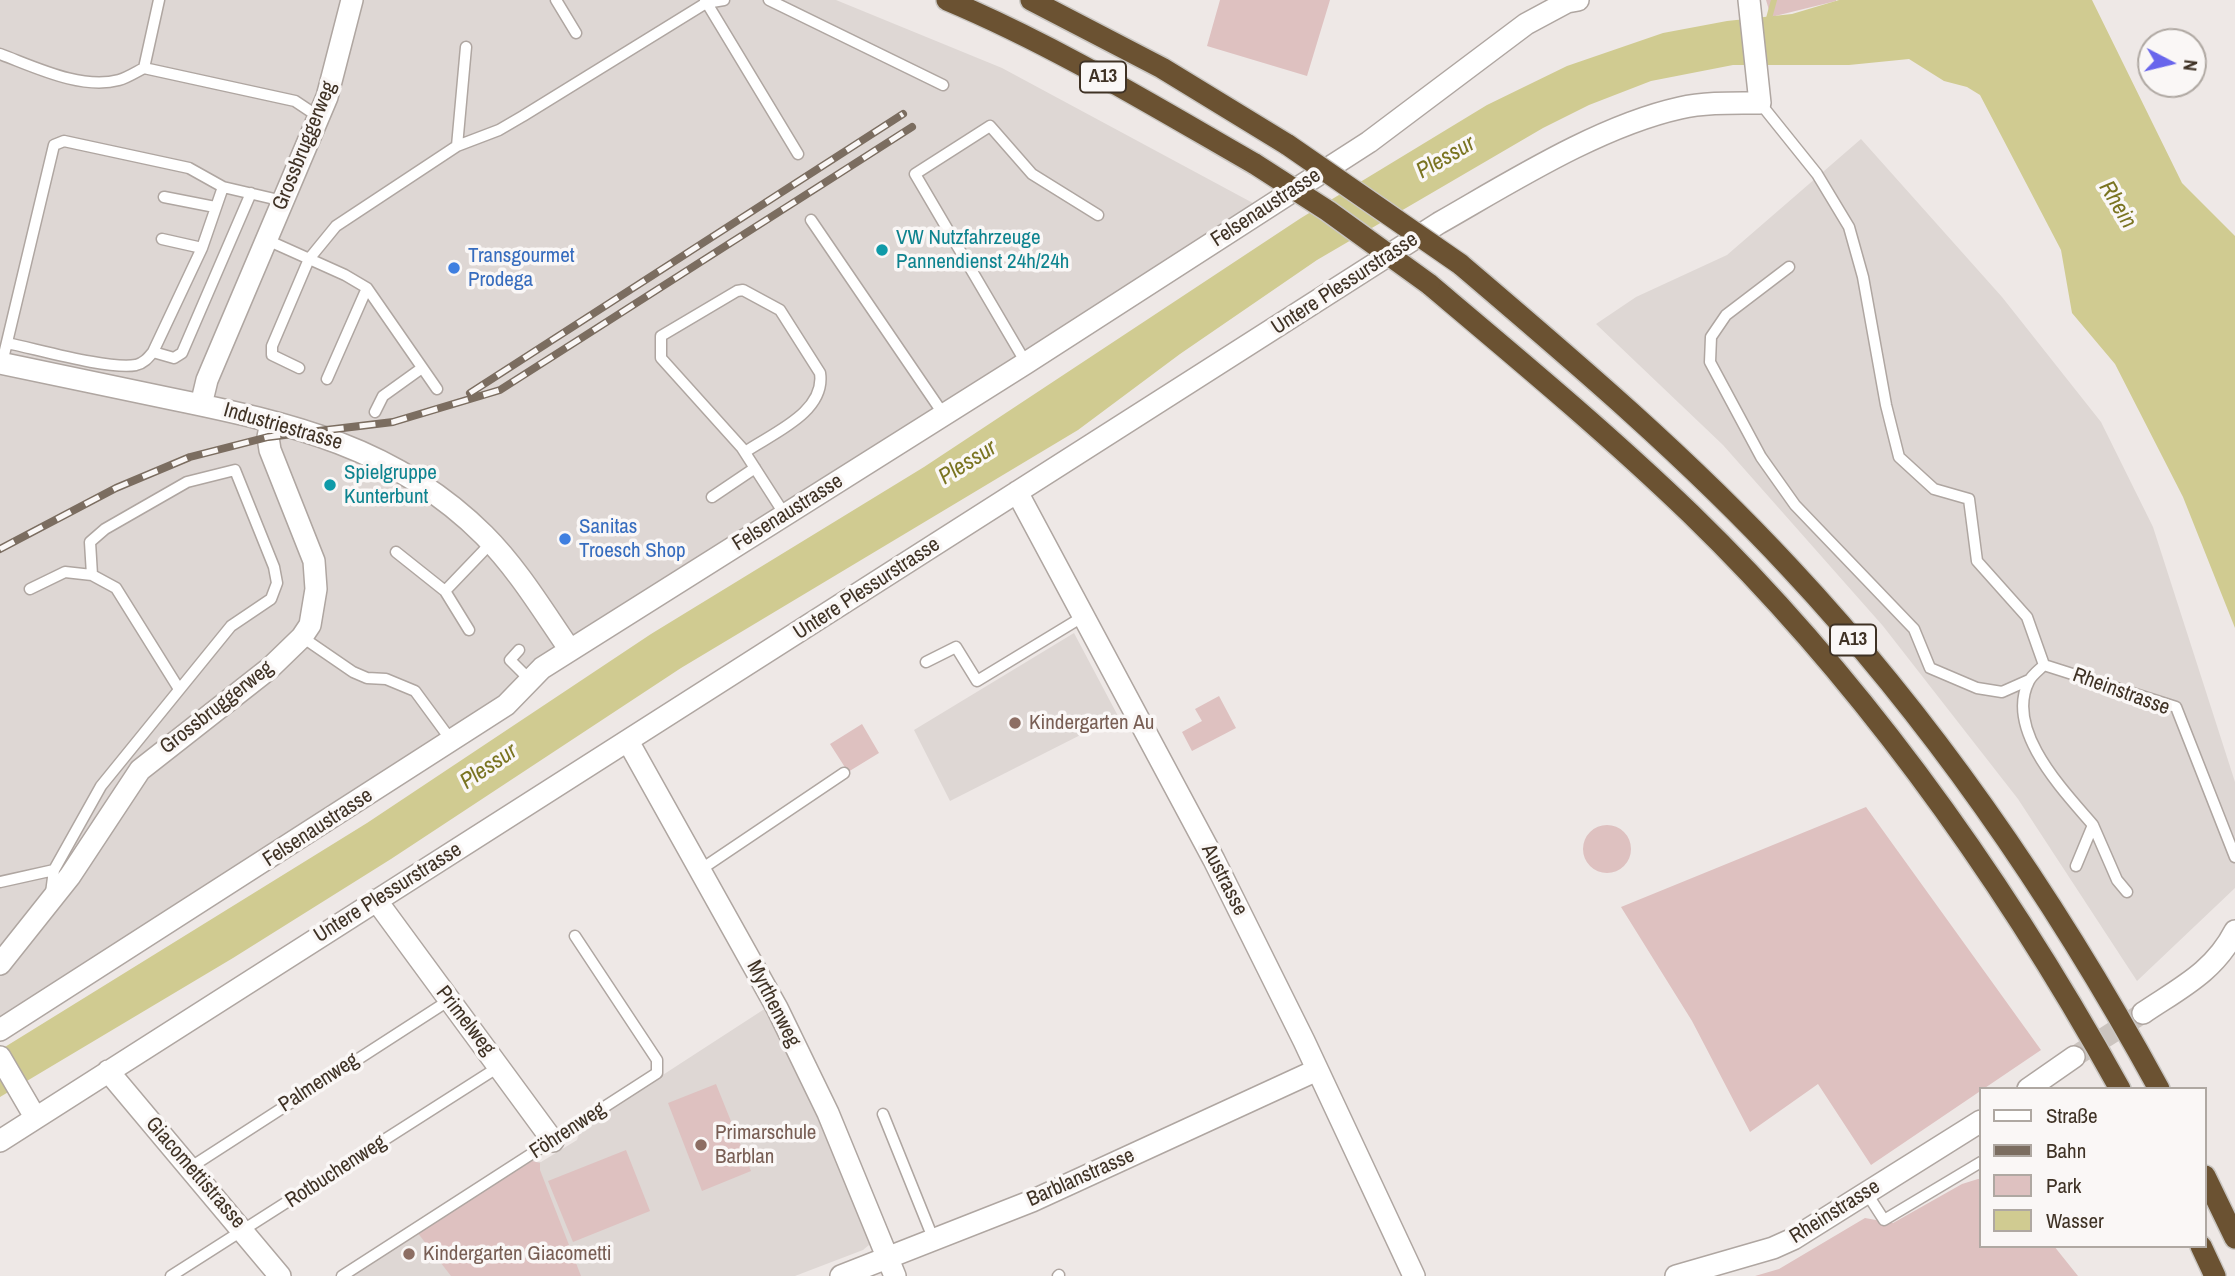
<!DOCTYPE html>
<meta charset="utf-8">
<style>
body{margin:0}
#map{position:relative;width:2235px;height:1276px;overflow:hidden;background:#eee8e6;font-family:"Archivo Narrow",sans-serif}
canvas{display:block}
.legend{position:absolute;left:1979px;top:1087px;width:228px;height:161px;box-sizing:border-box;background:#faf7f6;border:2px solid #afa8a2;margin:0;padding:9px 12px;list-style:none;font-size:21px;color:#3f3225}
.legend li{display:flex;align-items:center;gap:14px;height:35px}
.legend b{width:35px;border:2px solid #afa8a2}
.north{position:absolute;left:2137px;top:28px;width:70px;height:70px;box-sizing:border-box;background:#faf7f6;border:2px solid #afa8a2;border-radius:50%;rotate:97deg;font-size:19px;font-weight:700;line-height:28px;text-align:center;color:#3f3225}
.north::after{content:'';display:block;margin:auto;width:24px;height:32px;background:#6865ec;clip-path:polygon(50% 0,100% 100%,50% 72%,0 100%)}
</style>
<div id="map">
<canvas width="2235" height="1276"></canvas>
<ul class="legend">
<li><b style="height:9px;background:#fff"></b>Straße</li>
<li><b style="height:9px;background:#7b6d60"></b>Bahn</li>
<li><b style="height:19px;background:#dec1c0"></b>Park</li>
<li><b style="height:19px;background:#d0cb91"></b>Wasser</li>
</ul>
<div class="north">N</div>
</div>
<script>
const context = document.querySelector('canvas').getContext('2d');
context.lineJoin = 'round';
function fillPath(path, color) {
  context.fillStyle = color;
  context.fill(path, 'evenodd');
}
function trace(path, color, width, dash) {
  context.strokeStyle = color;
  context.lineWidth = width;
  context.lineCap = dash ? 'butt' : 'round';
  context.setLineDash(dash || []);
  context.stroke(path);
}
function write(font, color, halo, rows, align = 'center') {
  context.font = font + ' "Archivo Narrow",sans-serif';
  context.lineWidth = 7;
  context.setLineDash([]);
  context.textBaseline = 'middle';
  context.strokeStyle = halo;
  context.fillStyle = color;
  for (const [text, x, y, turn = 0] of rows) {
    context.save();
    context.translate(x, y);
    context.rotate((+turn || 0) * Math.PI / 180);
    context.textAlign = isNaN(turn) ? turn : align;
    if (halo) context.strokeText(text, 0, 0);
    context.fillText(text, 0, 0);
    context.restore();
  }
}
fillPath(new Path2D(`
 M0 0H836L1002 68 1264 209 542 668 506 705 0 1030Z
 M1861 139 2002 297 2101 422 2153 527 2235 782V888L2137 981 2018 799 1883 626 1723 445 1596 324 1636 297 1727 255Z
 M1074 633 1118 716 950 801 914 730Z
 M766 1008 809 1092 869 1234V1245L863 1250 795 1276H351L532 1161 541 1162 577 1140 581 1128Z`), '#ded7d4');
fillPath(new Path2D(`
 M1220 0H1330L1307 76 1207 46Z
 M1766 0H1836V1L1771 17Z
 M1219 696 1236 728 1192 751 1182 732 1202 721 1195 709Z
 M862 724 879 753 848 772 830 744Z
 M1866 807 2041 1050 1871 1165 1818 1084 1750 1132 1692 1021 1621 907Z
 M1583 849a24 24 0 1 1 48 0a24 24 0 1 1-48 0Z
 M716 1084 751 1171 702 1191 668 1103Z
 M626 1150 650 1211 573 1242 548 1181Z
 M532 1161 540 1163V1170L581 1276H451L417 1232Z
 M1978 1179H1981V1246H2054L2078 1276H1755L1779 1269 1865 1218 1893 1223 1962 1184Z`), '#dec1c0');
fillPath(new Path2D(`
 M1839 0H2092L2182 183 2235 236V628L2183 497 2115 364 2072 313 2061 250 1980 95 1967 87 1944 81 1909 59 1849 65H1733L1651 81 1589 105 1543 128 1317 260 1180 354 1078 430 681 668 391 859 233 958 0 1097V1050L367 823 651 634 924 467 1301 218 1487 105 1567 66 1663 33 1727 21 1792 14Z`), '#d0cb91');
trace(new Path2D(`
 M1768 22 1774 0`), '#d0cb91', 6);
trace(new Path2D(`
 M2074 1057 2143 1013`), '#cbc4bf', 21, [21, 10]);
const service = new Path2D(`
 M159 0 144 68 295 101 319 117
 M556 0 576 33
 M705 0 798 154
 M769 0 943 85
 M0 54C35 67 81 90 119 80 127 78 136 72 144 68
 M1760 103 1817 174 1849 227 1863 277 1886 405 1899 457 1934 489 1969 499 1977 561 2027 617 2044 665 2176 707 2235 857
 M457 146 466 47
 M164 197 215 207
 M811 220 944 415
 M162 239 202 248
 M267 240 345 275 367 288 437 389
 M1789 267 1726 315 1711 337 1710 362 1761 457 1795 505 1914 629 1930 668 1977 688 2002 692 2029 680
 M7 343C37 349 109 370 136 365 144 363 148 358 153 352L202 248 223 187
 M153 352 174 358 182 353 251 193
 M2 363 54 145 64 141 189 168 223 187 283 201
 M1026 363 915 174 990 126 1032 174 1098 215
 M299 368 272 355V346L309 259 336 226 457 146 499 130 523 116 706 3 724 0
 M327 379 367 288
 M375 412 383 396 422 368
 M745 452C773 433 826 412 820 373L780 310 743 290 737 291 661 336V358L742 448 785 515
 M712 497 755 468
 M396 552 445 591
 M30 589 65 572 92 575 116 588 179 689
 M469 630 445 591 491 543
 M302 637 353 672 367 678 386 679 415 691 451 740
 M519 650 510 660 530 680
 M926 662 956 647 977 681 1084 616
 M2044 665C2039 670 2032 675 2029 681 2004 730 2064 791 2093 825L2076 866
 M2093 825 2117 880 2127 892
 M700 870 844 773
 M0 882 54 870
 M51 893 54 870 101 786 231 626 271 599 277 583 274 567 235 470 187 482 105 529 90 542 92 575
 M883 1114 933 1238
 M191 1167 448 1001
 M1866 1192 1884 1220 1981 1162
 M171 1276 500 1066
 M342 1276 657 1073V1060L575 936
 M1058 1276 1059 1275`);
const minor = new Path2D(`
 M0 363C57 375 115 387 172 399 289 423 396 447 484 535 518 569 543 611 570 650
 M201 405 207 380 327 97 352 0
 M1017 492 1214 860 1304 1041 1414 1276
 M629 743 777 1008 828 1113 895 1276
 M376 900 553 1141
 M0 964 70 876 140 770 270 668 302 637 310 625 316 589 314 561 270 450 268 437 271 422
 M2143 1013C2180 988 2214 972 2235 931
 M0 1030 506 705 542 668 1026 363 1369 142 1526 24 1567 2 1578 0
 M0 1057 35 1117
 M108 1071 280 1276
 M2028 1089 2074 1057
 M0 1141 1439 223C1511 182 1599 126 1680 108 1705 102 1734 103 1760 103L1749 0
 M841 1276 1032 1201 1317 1070
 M1676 1276 1773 1248 1793 1239 1981 1121`);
const motorway = new Path2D(`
 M947 0C1054 45 1154 106 1255 164
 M1031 0 1162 68 1288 145
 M1460 264C1574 361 1688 458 1790 568 1936 724 2057 902 2159 1089
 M1429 284C1518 359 1607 433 1691 514 1863 681 2004 880 2120 1089
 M2205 1176 2235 1238
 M2201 1246 2215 1276`);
trace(service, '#afa6a1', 13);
trace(minor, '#afa6a1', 24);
trace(motorway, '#c9c6c2', 24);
trace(service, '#fff', 10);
trace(minor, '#fff', 21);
trace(motorway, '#6b5232', 21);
const rail = new Path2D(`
 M470 393 903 114
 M0 549 116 488 190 457 268 437 393 422 500 390 912 127`);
trace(rail, '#7b6d60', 8);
trace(rail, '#faf7f6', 5, [16]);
const motorwayBridge = new Path2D(`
 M1288 145 1460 264
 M1255 164 1328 211 1429 284`);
trace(motorwayBridge, '#c9c6c2', 24, []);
trace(motorwayBridge, '#6b5232', 21);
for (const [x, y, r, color] of [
 [882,250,7,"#0f9aa8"],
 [454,268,7,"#3f7fe0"],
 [330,485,7,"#0f9aa8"],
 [565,539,7,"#3f7fe0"],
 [1015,723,7,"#8d6e63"],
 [701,1145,7,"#8d6e63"],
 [409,1254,7,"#8d6e63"]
]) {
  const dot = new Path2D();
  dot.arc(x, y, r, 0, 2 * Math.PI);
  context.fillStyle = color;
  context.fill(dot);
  trace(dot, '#faf7f6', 2.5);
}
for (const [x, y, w] of [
 [1103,77,46],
 [1853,640,46]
]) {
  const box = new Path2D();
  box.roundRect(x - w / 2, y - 15.5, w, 31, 5);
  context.fillStyle = '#faf7f6';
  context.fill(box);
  trace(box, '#3f3225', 2);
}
write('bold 19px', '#3f3225', null, [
 ["A13",1103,77],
 ["A13",1853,640]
]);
write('21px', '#3f3225', '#faf7f6', [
 ["Grossbruggerweg",305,146,-68],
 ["Felsenaustrasse",1266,208,-33],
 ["Untere Plessurstrasse",1345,284,-33],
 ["Industriestrasse",283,427,16],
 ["Felsenaustrasse",788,513,-32],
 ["Untere Plessurstrasse",867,589,-33],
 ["Rheinstrasse",2121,692,20],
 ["Grossbruggerweg",217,708,-38],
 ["Felsenaustrasse",318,828,-33],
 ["Austrasse",1224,880,63],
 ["Untere Plessurstrasse",388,893,-32],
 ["Myrthenweg",773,1004,63],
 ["Primelweg",465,1021,52],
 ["Palmenweg",319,1083,-33],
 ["Föhrenweg",568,1131,-33],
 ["Rotbuchenweg",336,1172,-33],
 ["Giacomettistrasse",195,1173,49],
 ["Barblanstrasse",1081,1178,-24],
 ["Rheinstrasse",1835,1212,-32]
]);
write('21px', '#0d838f', '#faf7f6', [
 ["VW Nutzfahrzeuge",896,238],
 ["Pannendienst 24h/24h",896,262],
 ["Spielgruppe",344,473],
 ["Kunterbunt",344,497]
], 'left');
write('21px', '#366cbe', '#faf7f6', [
 ["Transgourmet",468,256],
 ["Prodega",468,280],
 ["Sanitas",579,527],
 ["Troesch Shop",579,551]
], 'left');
write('21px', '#785e54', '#faf7f6', [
 ["Kindergarten Au",1029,723],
 ["Primarschule",715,1133],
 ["Barblan",715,1157],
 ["Kindergarten Giacometti",423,1254]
], 'left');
write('italic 23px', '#7a7421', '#faf7f6', [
 ["Plessur",1446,158,-30],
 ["Rhein",2117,205,59],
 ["Plessur",968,463,-32],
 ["Plessur",489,767,-34]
]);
</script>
